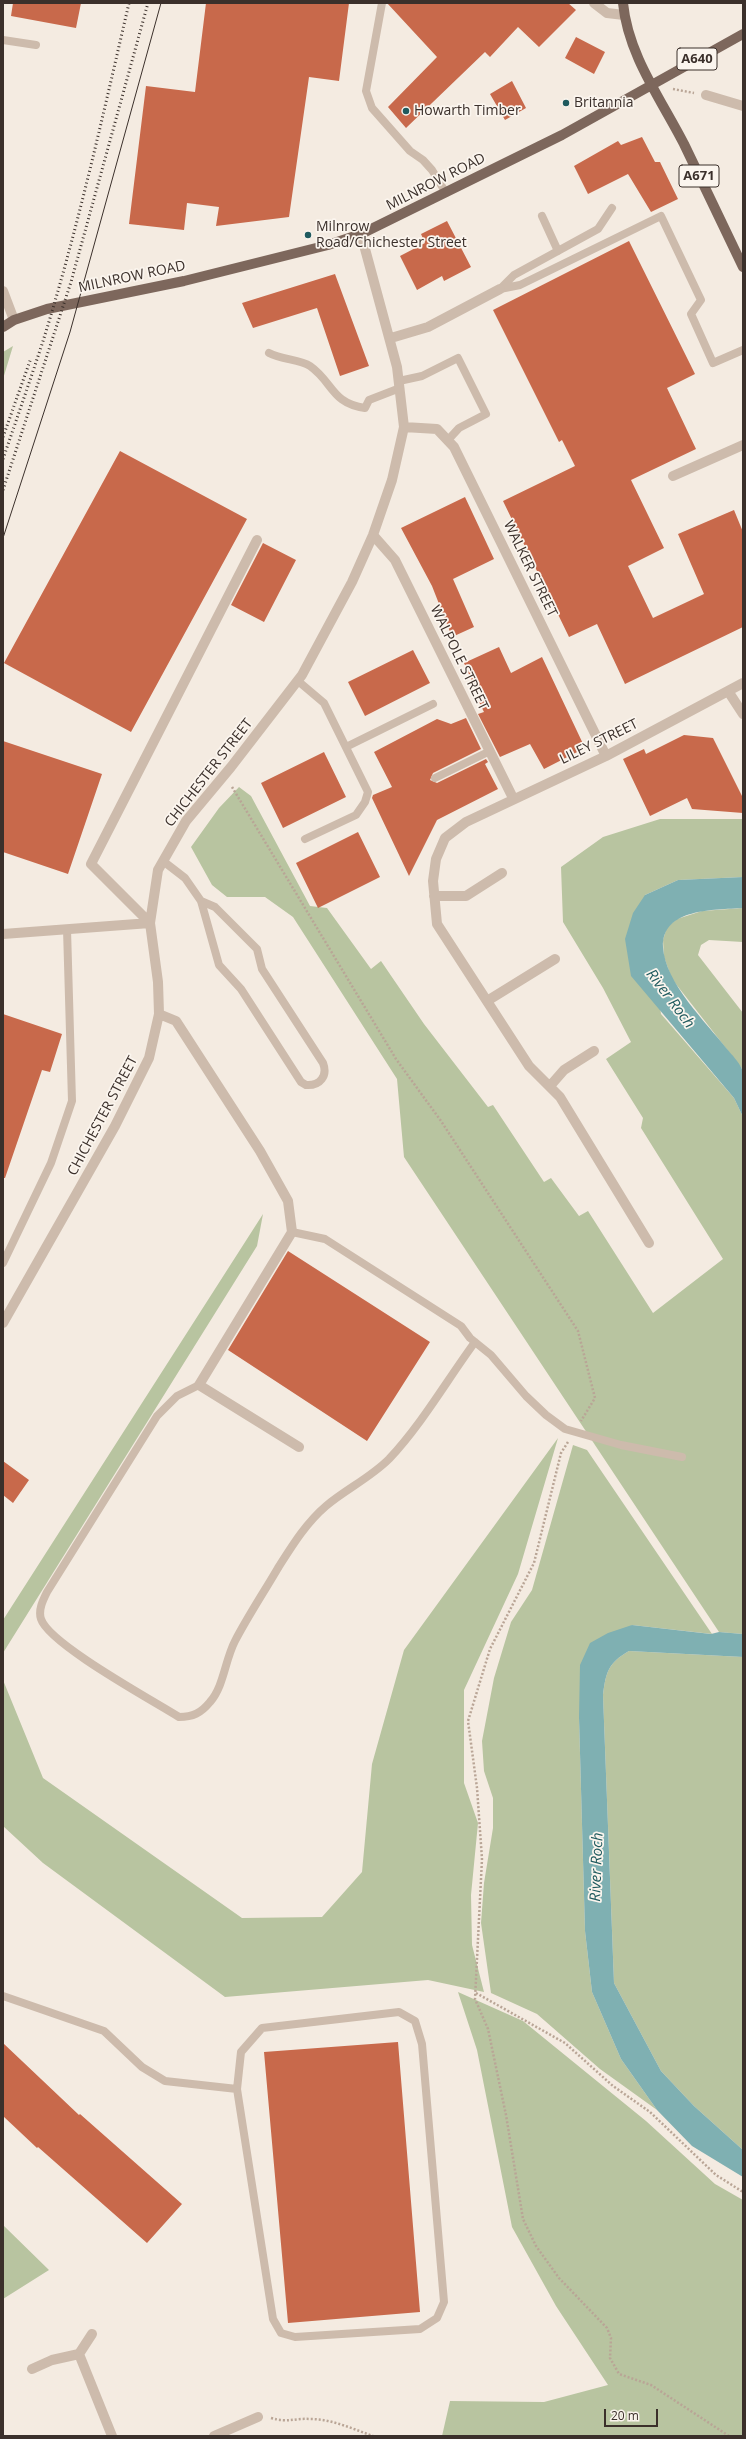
<!DOCTYPE html>
<style>
body{margin:0}
#map{position:relative;width:746px;height:2439px;overflow:hidden;background:#f4ebe1;font-family:"Open Sans",sans-serif}
canvas{display:block}
.frame{position:absolute;inset:0;border:4px solid #3b302b;pointer-events:none}
.scale{position:absolute;left:604px;top:2409px;width:54px;height:18px;box-sizing:border-box;border:2px solid #3b302b;border-top:0;padding-left:5px;font-size:12px;line-height:14px;white-space:nowrap;color:#3b302b;-webkit-text-stroke:3px #fbf5ee;paint-order:stroke}
</style>
<div id="map">
<canvas width="746" height="2439"></canvas>
<div class="frame"></div>
<div class="scale">20 m</div>
</div>
<script>
const context = document.querySelector('canvas').getContext('2d');
context.lineJoin = 'round';
function fillPath(path, color) {
  context.fillStyle = color;
  context.fill(path, 'evenodd');
}
function trace(path, color, width, dash) {
  context.strokeStyle = color;
  context.lineWidth = width;
  context.lineCap = dash ? 'butt' : 'round';
  context.setLineDash(dash || []);
  context.stroke(path);
}
function write(font, color, halo, rows, align = 'center') {
  context.font = font + ' "Open Sans",sans-serif';
  context.lineWidth = 3.5;
  context.setLineDash([]);
  context.textBaseline = 'middle';
  context.strokeStyle = halo;
  context.fillStyle = color;
  for (const [text, x, y, turn = 0] of rows) {
    context.save();
    context.translate(x, y);
    context.rotate((+turn || 0) * Math.PI / 180);
    context.textAlign = isNaN(turn) ? turn : align;
    if (halo) context.strokeText(text, 0, 0);
    context.fillText(text, 0, 0);
    context.restore();
  }
}
fillPath(new Path2D(`
 M13 346 3 379V352Z
 M239 787 251 796 310 906 327 908 371 969 381 961 424 1024 488 1107 493 1105 544 1182 551 1178 579 1216 588 1211 653 1313 723 1259 641 1128 643 1118 606 1059 631 1042 603 988 563 922 561 867 603 837 660 819H743V877L678 880 645 895 661 1014 734 1098 743 1117V1634L719 1632 404 1157 397 1079 293 917 265 897H227L212 885 191 847 219 808Z
 M743 908V942L709 940 701 945 698 955 743 1013V1070L672 979 664 957 663 940 667 927 677 919 702 911Z
 M263 1214 257 1246 3 1653V1620Z
 M558 1438 518 1574 464 1690V1783L478 1823 471 1895 472 1945 484 1992 428 1980 225 1997 43 1863 3 1826V1680L43 1778 242 1918 322 1917 362 1872 372 1764 404 1650Z
 M573 1445 587 1450 712 1634 632 1625 579 1718 585 1931 592 1992 621 2059 657 2110 600 2069 537 2014 491 1993 481 1923 484 1883 493 1828V1798L484 1771 482 1741 494 1678 511 1622 532 1590Z
 M629 1651 743 1657V2150L694 2106 661 2071 614 1983 603 1695C606 1672 608 1663 629 1651Z
 M458 1992 523 2021 646 2121 715 2184 743 2200V2436H442L450 2401 544 2402 608 2385 556 2306 512 2227 477 2050Z
 M3 2225 49 2270 3 2299Z`), '#b8c4a0');
fillPath(new Path2D(`
 M743 877V908C714 910 662 908 663 947 665 983 706 1022 727 1049 732 1055 739 1062 742 1069 746 1077 743 1107 743 1117L734 1098 631 976 625 939 633 913 645 895 678 880Z
 M632 1625 711 1634 719 1632 743 1634V1657L629 1651C608 1663 606 1672 603 1695L614 1983 661 2071 694 2106 743 2150V2177L692 2146 657 2110 621 2059 592 1992 585 1931 579 1718 580 1665 590 1643 608 1633Z`), '#7fb0b2');
fillPath(new Path2D(`
 M13 3H81L76 28 11 16Z
 M206 3H349L339 81 309 77 289 217 216 226 219 207 187 203 184 230 129 224 146 86 195 92Z
 M387 3H568L576 10 539 47 518 27 490 57 485 52 406 128 388 107 437 57Z
 M576 37 605 52 594 74 565 58Z
 M512 81 526 108 505 120 490 94Z
 M642 137 655 162H660L678 199 651 212 628 174 588 194 574 166 618 141 621 145Z
 M447 221 471 267 444 281 442 276 417 290 400 256 425 243 421 234Z
 M629 241 695 374 667 388 696 449 631 480 664 548 628 566 653 618 704 594 678 534 734 510 743 532V627L625 684 597 624 569 637 503 501 575 466 562 440 559 442 493 310Z
 M335 274 369 366 340 376 317 308 253 328 242 303Z
 M120 451 247 519 131 732 4 663Z
 M465 497 494 559 453 579 474 627 452 637 432 586 401 528Z
 M263 543 296 560 264 622 231 605Z
 M499 647 511 673 542 657 585 748 544 769 530 744 500 757 478 714 484 712 479 702 481 701 464 663Z
 M413 650 430 683 365 716 348 682Z
 M466 718 481 749 433 773 430 780 437 783 486 759 488 762 485 764 498 789 437 820 409 876 372 798 373 795 392 787 374 752 437 719 451 724Z
 M684 735 713 738 743 798V813L692 809 687 798 650 816 623 759 644 749 646 754Z
 M3 741 102 774 68 874 3 852Z
 M324 752 346 797 283 828 261 783Z
 M358 832 380 877 318 908 296 863Z
 M3 1014 62 1034 50 1072 42 1070 5 1178H3Z
 M288 1251 430 1342 367 1441 228 1350Z
 M3 1461 29 1480 13 1503 3 1495Z
 M398 2042 420 2312 288 2323 264 2052Z
 M3 2043 79 2115 80 2114 182 2204 147 2243 38 2147 37 2148 3 2116Z`), '#c8694b');
trace(new Path2D(`
 M673 89 694 93
 M232 787 396 1059 441 1121 578 1331 595 1398 581 1421
 M568 1442 561 1453 534 1563 490 1649 468 1721 477 1788 482 1859 475 1999 488 2029 506 2115 523 2219 536 2246 559 2278 607 2328 611 2338 610 2358 619 2374 651 2385 729 2436
 M476 1993 565 2043 613 2086 650 2112 716 2175 743 2192
 M271 2418C289 2423 294 2418 310 2419 332 2419 353 2429 373 2436`), '#b9a596', 2.5, [2, 2]);
trace(new Path2D(`
 M382 3 366 91 372 108 410 151 423 160 432 170 446 193
 M3 40 36 45
 M542 216 558 251
 M500 289 520 285 661 216 701 300 691 314 713 363 743 350
 M500 289 514 275 598 229 612 208
 M269 353C282 360 300 359 310 366 333 382 331 403 365 408L369 400 400 388
 M399 381 422 376 458 358 486 414 459 428 448 440
 M298 681 324 703 368 792 365 802 356 815 305 839
 M346 747 433 704
 M435 778 490 751
 M163 861 185 878 201 901 219 965 241 989 301 1082 306 1085C320 1086 328 1076 323 1063L262 969 257 949 215 907 201 901
 M292 1232 325 1239 461 1326 470 1338 491 1355 526 1396 546 1415 565 1429 621 1445 682 1457
 M3 1263 51 1163 72 1101 67 929
 M199 1385 177 1396 157 1416 47 1592C43 1600 38 1610 41 1619 49 1644 152 1700 179 1717 193 1717 201 1713 210 1702 224 1686 225 1660 235 1641 248 1616 264 1592 278 1568 292 1546 306 1523 326 1506 346 1489 370 1478 389 1459 422 1424 447 1380 475 1342
 M3 1996 104 2031 142 2067 165 2081 237 2089
 M399 2012 415 2021 422 2044 444 2302 437 2318 420 2329 295 2337 281 2333 273 2319 237 2089 241 2052 262 2028Z`), '#cdbbac', 8);
trace(new Path2D(`
 M594 3 607 13 624 15
 M706 95 743 106
 M3 291 14 320
 M391 338 428 327 500 289
 M404 427 437 429 454 447 606 756
 M673 476 743 445
 M373 535 395 560 513 798
 M728 691 743 714
 M434 896H466L502 873
 M150 923 91 864 257 540
 M3 934 150 923
 M487 1001 555 959
 M159 1014 176 1021 260 1151 288 1201 292 1232 199 1385 299 1447
 M550 1086 564 1070 594 1051
 M649 1243 560 1097 529 1066 437 924 433 881 436 859 445 838 466 822 606 756 743 683
 M3 1323 115 1126 149 1058 159 1014 158 982 150 923 158 870 186 821 231 767 302 675 352 582 373 535 392 480 404 427 397 367 361 234
 M79 2354 92 2334
 M32 2369 52 2360 79 2354 112 2436
 M214 2436 258 2417`), '#cdbbac', 10);
trace(new Path2D(`
 M623 3C628 55 661 99 684 144 704 185 723 226 743 267
 M3 327 14 320 47 309 184 281 328 245 361 234 562 135 743 34`), '#7d675c', 10);
trace(new Path2D(`
 M3 538 70 332 161 3`), '#3b302b', 1);
trace(new Path2D(`
 M3 437 31 358
 M3 459C17 418 31 378 44 338 78 228 103 115 129 3
 M3 490 71 282 148 3`), '#3b302b', 3, [1, 3]);
for (const [x, y, r, color] of [
 [566,103,4,"#1f5a5e"],
 [406,111,4,"#1f5a5e"],
 [308,235,4,"#1f5a5e"]
]) {
  const dot = new Path2D();
  dot.arc(x, y, r, 0, 2 * Math.PI);
  context.fillStyle = color;
  context.fill(dot);
  trace(dot, '#fbf5ee', 1.5);
}
for (const [x, y, w] of [
 [697,59,40],
 [699,176,40]
]) {
  const box = new Path2D();
  box.roundRect(x - w / 2, y - 11, w, 22, 3);
  context.fillStyle = '#fbf5ee';
  context.fill(box);
  trace(box, '#3b302b', 1);
}
write('bold 13px', '#3b302b', null, [
 ["A640",697,59],
 ["A671",699,176]
]);
write('14px', '#3b302b', '#fbf5ee', [
 ["Britannia",574,103],
 ["Howarth Timber",414,111],
 ["Milnrow",316,227],
 ["Road/Chichester Street",316,243]
], 'left');
write('14px', '#3b302b', '#fbf5ee', [
 ["MILNROW ROAD",436,182,-27],
 ["MILNROW ROAD",132,277,-12],
 ["WALKER STREET",530,569,64],
 ["WALPOLE STREET",459,658,64],
 ["LILEY STREET",599,742,-26],
 ["CHICHESTER STREET",209,773,-52],
 ["CHICHESTER STREET",103,1116,-62]
]);
write('italic 15px', '#1f5a5e', '#fbf5ee', [
 ["River Roch",670,999,53],
 ["River Roch",597,1867,-88]
]);
</script>
